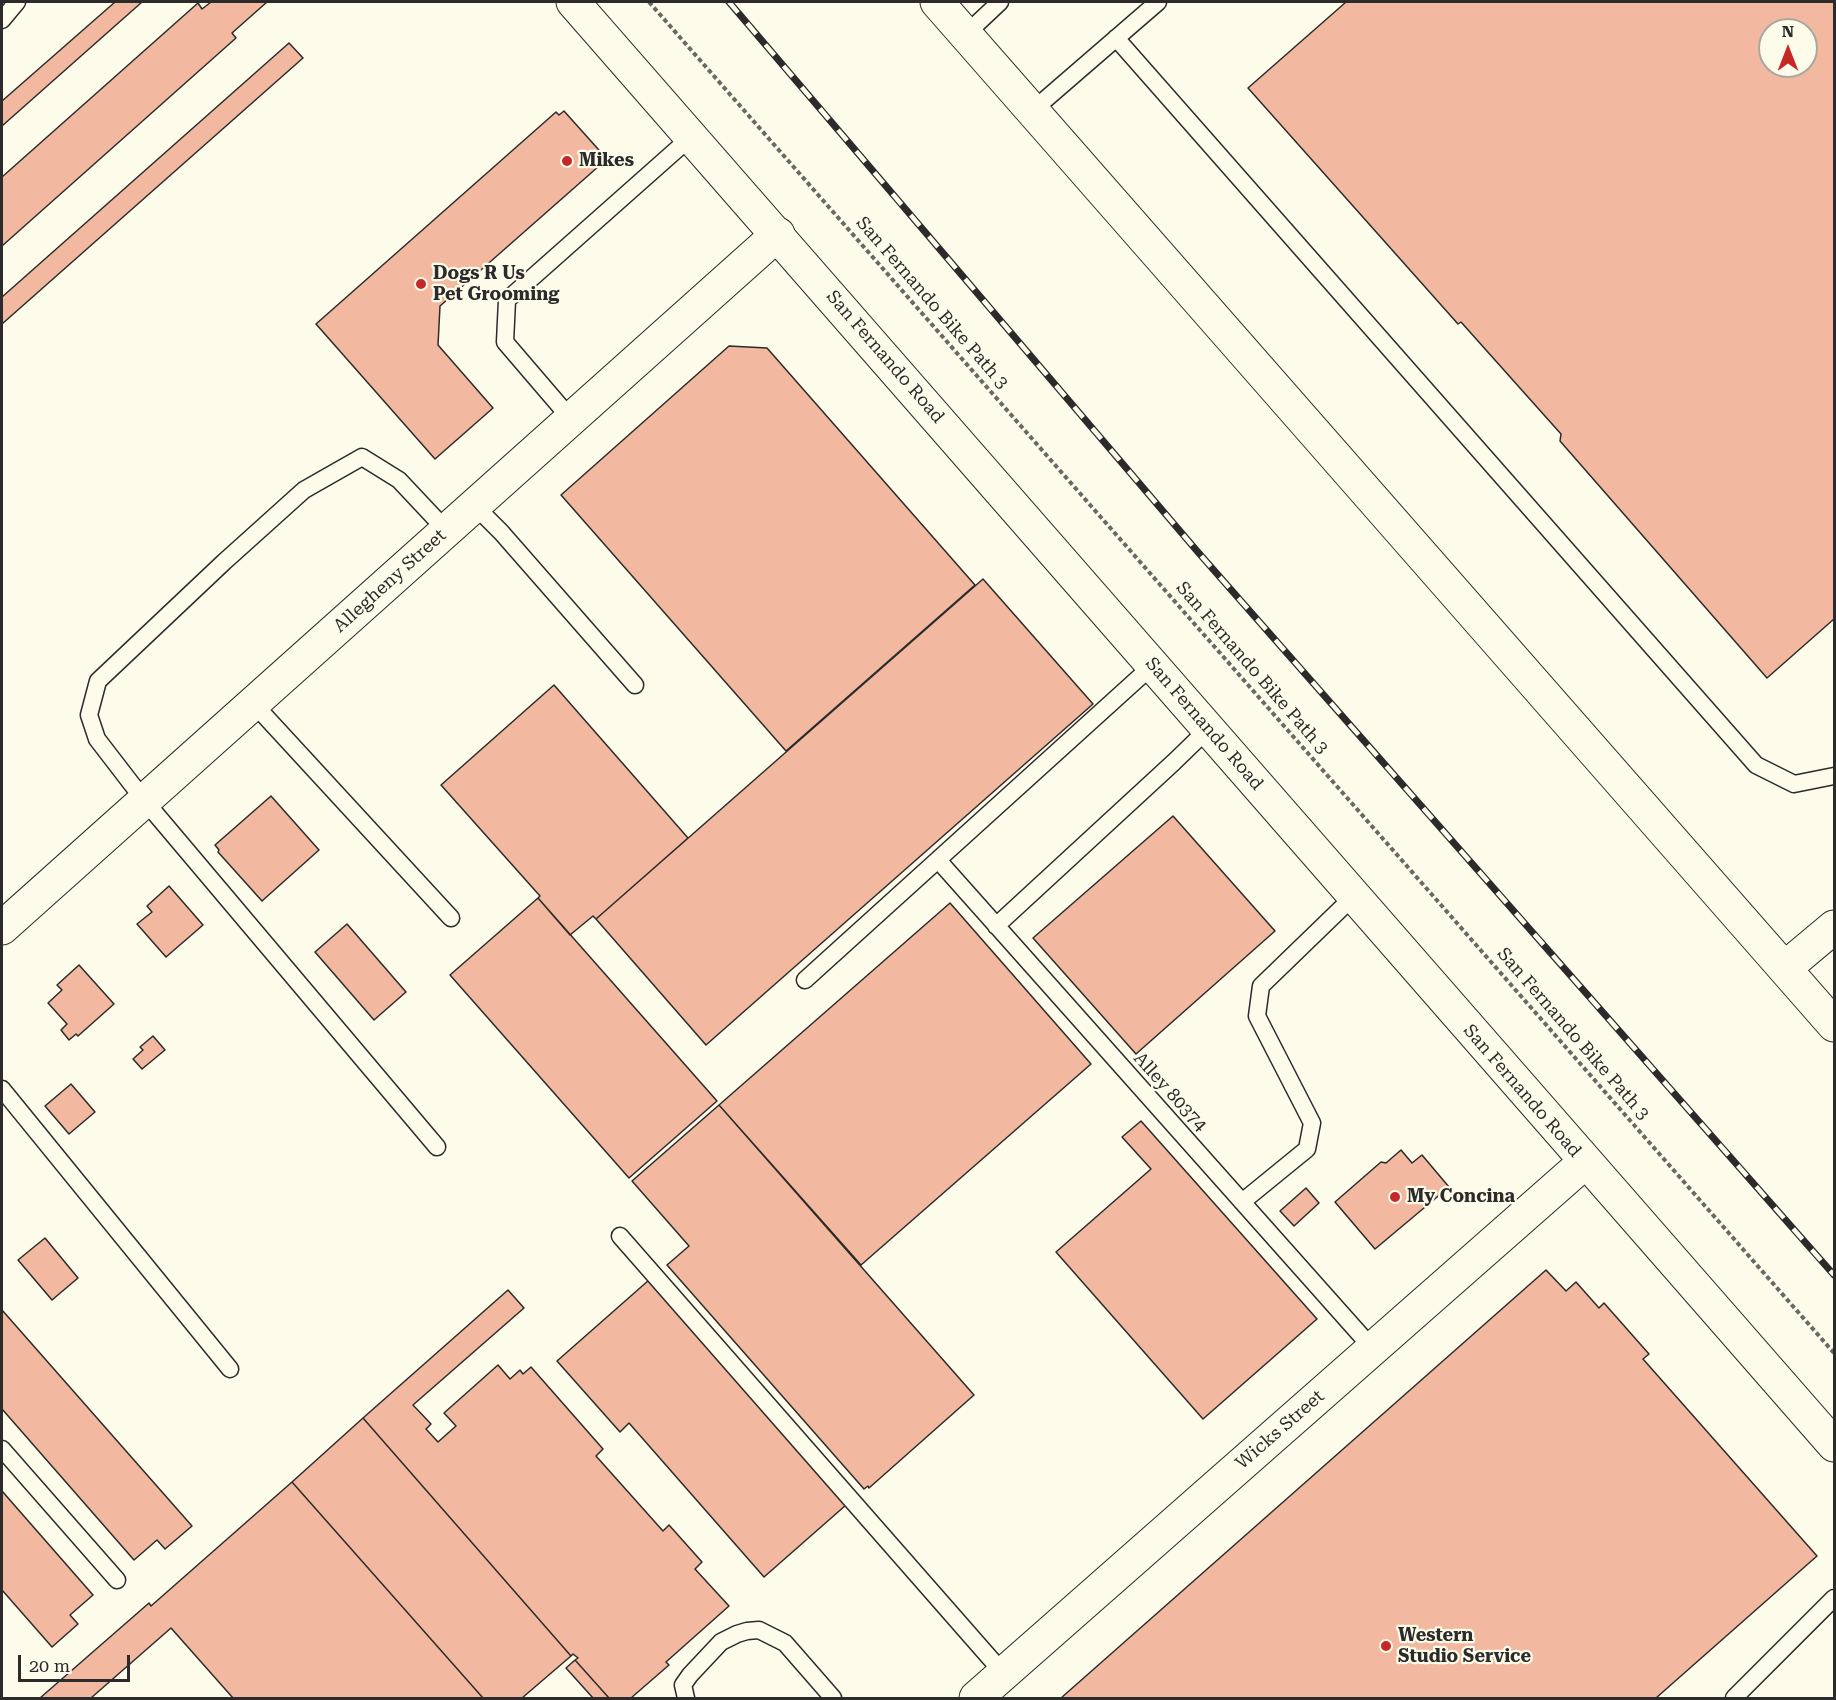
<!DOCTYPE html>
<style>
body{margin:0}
#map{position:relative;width:1836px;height:1700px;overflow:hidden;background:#fdfbea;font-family:"Roboto Serif",serif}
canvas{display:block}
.frame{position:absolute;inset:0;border:3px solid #2b2b2b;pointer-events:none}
.north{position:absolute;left:1758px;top:18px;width:60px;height:60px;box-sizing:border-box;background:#fdfbea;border:2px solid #a9a89e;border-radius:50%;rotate:0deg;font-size:16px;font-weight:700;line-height:24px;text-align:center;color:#2b2b2b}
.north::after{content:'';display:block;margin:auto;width:21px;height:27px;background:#c62828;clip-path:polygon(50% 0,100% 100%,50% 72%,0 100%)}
.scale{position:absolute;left:18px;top:1655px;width:112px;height:27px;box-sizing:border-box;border:3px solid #2b2b2b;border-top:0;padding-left:8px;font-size:18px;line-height:21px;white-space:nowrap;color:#2b2b2b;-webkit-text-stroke:4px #fdfbea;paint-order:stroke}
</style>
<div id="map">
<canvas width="1836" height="1700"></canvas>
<div class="frame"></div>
<div class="north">N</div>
<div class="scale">20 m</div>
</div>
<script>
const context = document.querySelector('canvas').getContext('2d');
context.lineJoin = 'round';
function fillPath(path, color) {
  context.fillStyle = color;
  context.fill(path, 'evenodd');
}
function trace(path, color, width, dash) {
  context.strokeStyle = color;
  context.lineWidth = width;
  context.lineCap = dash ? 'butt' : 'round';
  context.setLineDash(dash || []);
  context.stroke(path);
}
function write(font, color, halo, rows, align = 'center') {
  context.font = font + ' "Roboto Serif",serif';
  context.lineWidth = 4.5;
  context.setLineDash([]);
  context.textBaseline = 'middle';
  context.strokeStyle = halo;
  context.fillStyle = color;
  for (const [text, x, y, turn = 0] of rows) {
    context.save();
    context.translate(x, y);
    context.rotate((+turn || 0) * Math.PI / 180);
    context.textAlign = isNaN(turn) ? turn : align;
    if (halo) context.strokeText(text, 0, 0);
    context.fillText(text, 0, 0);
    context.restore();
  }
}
const building = new Path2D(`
 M115 2H142L2 126V101Z
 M211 2H267L232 33 236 38 2 246V177L198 3 202 9Z
 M1346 2H1834V619L1767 678 1560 441 1561 434 1461 322 1458 324 1248 88ZM1770 30H1806V66H1770Z
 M289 43 303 58 2 324V297Z
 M564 111 607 159 440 306 438 345 493 408 435 459 316 324 556 112 559 115Z
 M729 346 767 348 975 585 786 751 561 495Z
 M983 579 1093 704 706 1045 596 919Z
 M554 685 688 838 596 919 593 916 570 935 538 898 540 896 441 785Z
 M271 796 319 850 262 901 218 852 219 850 215 845Z
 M1173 816 1275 931 1136 1054 1033 938Z
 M169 886 203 925 166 957 137 924 152 912 147 906Z
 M538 898 717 1101 629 1178 450 975Z
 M950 903 1091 1064 861 1265 719 1105Z
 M347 924 406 992 374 1020 315 952Z
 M79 965 114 1004 78 1036 76 1034 69 1040 61 1030 67 1024 48 1003 62 990 57 985Z
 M153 1036 165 1050 142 1069 133 1059 143 1050 140 1047Z
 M71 1084 95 1112 69 1134 45 1106Z
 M719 1105 974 1395 869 1488 868 1486 864 1489 667 1265 689 1246 632 1181Z
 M1141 1121 1317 1319 1203 1419 1056 1252 1151 1169 1122 1137Z
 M1401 1150 1412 1163 1422 1155 1449 1187 1375 1249 1335 1202 1381 1162 1386 1163Z
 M1306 1188 1319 1203 1294 1226 1280 1211Z
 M45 1238 78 1278 52 1300 18 1260Z
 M1546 1270 1566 1291 1576 1282 1599 1308 1604 1303 1649 1354 1643 1359 1817 1556 1656 1698H1061Z
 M649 1280 846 1505 764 1577 629 1423 620 1432 557 1361Z
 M508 1290 524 1308 413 1405 431 1424 426 1429 438 1442 456 1426 444 1413 498 1365 510 1379 520 1370 523 1374 531 1367 603 1449 596 1456 663 1531 669 1525 702 1562 695 1569 729 1606 666 1662 669 1665 631 1698H609L575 1660 578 1658 573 1654 571 1656 363 1418Z
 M2 1310 192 1526 165 1549 157 1540 134 1560 2 1409Z
 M363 1418 571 1656 522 1698H483L292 1482Z
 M292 1482 483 1698H233L171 1628 91 1698H40L149 1603 151 1606Z
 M2 1491 93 1595 70 1615 78 1624 52 1647 2 1590Z
 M575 1660 609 1698H593L566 1668Z`);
fillPath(building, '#f2b8a0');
trace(building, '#2b2b2b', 1.5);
const lane = new Path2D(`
 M2 20 17 2
 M965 35 1000 2
 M1116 38 1756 765 1794 784 1834 776
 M1032 111 1158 2
 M571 419 505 342 507 300 692 136
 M474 505 501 532 635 685
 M253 703 451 918
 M938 860 1373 1349
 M996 926 1174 762 1208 729
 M805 980 1153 665
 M2 1089 230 1369
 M437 1147 144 800 97 739 89 715 98 681 224 562 304 490 362 457 399 480 446 530
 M1242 1202 1307 1149 1312 1123 1257 1016 1261 986 1354 896
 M620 1236 1004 1674
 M2 1449 117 1580
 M686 1698 683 1685 690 1675 721 1642 737 1634 747 1631 759 1630 785 1643 833 1698
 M1734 1698 1834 1598`);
const street = new Path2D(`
 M937 2 1834 1025
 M2 928 778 234
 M1785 968 1834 927
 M976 1698 1585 1162`);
const primary = new Path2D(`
 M573 2C996 481 1412 966 1834 1445`);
trace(lane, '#2b2b2b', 19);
trace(street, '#2b2b2b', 35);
trace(primary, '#2b2b2b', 35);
trace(new Path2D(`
 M649 2 1834 1353`), '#6a6964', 4, [4.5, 3]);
trace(lane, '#fdfbea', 16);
trace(street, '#fdfbea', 33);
trace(primary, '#fdfbea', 33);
const rail = new Path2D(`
 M729 2 1197 551 1834 1275`);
trace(rail, '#2b2b2b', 7);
trace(rail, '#fdfbea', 4.5, [14]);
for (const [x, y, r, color] of [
 [567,161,6,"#c62828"],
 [421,284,6,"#c62828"],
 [1395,1197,6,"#c62828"],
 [1386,1646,6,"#c62828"]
]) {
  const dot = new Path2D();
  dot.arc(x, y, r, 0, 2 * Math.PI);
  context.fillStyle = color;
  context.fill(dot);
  trace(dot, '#fdfbea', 2);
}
write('bold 18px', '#2b2b2b', '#fdfbea', [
 ["Mikes",579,161],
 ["Dogs R Us",433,274],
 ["Pet Grooming",433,295],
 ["My Concina",1407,1197],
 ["Western",1398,1636],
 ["Studio Service",1398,1657]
], 'left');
write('18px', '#2b2b2b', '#fdfbea', [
 ["San Fernando Bike Path 3",932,303,49],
 ["San Fernando Road",885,357,49],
 ["Allegheny Street",390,581,-42],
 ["San Fernando Bike Path 3",1252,668,49],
 ["San Fernando Road",1204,724,49],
 ["San Fernando Bike Path 3",1573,1034,49],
 ["San Fernando Road",1522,1091,49],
 ["Alley 80374",1170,1092,48],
 ["Wicks Street",1280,1430,-41]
]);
</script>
